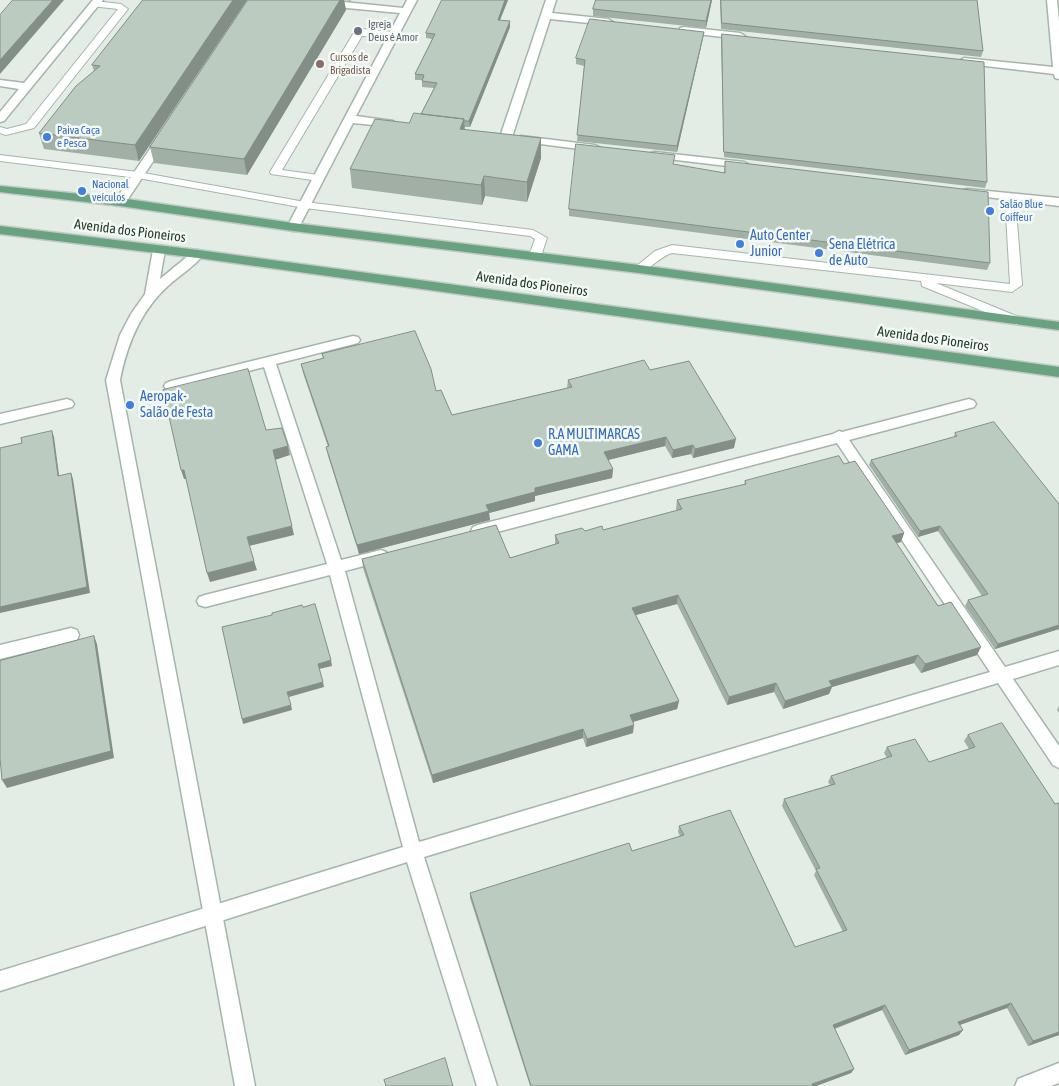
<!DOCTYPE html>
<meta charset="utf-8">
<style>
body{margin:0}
canvas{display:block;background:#e3ede6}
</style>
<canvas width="1059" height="1086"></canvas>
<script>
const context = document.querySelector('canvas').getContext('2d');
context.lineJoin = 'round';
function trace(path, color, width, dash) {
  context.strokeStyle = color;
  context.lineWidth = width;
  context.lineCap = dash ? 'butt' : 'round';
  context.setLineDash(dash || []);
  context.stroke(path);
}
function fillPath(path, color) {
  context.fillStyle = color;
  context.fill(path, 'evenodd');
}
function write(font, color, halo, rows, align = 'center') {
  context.font = font + ' "Asap Condensed",sans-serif';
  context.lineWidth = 5;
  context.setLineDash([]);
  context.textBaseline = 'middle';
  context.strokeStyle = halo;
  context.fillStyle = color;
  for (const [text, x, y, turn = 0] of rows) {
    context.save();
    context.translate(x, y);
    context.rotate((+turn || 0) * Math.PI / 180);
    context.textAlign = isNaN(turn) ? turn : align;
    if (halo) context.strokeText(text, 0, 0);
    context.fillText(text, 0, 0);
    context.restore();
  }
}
const service = new Path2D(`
 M94 1 121 4 128 9 34 128 6 135 0 133V127L7 129 26 124 118 9 91 6V2Z
 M362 29 394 32 399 35 394 38 362 36 282 170 319 175 324 178 319 181 271 174 270 172 353 34Z
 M0 155 138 172 305 202 533 230 547 238 541 256 535 260 529 256 535 239 530 236 305 208 138 178 0 161Z
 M1010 194 1015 197 1022 285 1012 292 936 283 1021 318 1023 321 1017 325 922 286 921 281 672 253C660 256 646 274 635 272L633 269 655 251 672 245 1010 284 1005 197Z`);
const minor = new Path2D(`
 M93 0H103L4 121 0 122V112L19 89 0 86V80L24 83Z
 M289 0H324L403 8 407 0H417L356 116 393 121 398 124 393 127 353 123 299 227 293 231 287 227 400 13 294 3Z
 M546 0H556L552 13 608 19 613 22 608 25 550 19 512 137 506 140 502 139 500 137Z
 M1047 0H1057L1059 22V79L1055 78 1054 74 960 63 959 61 964 58 1053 67Z
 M684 27 740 33 745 36 740 39 680 32V28Z
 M162 136 168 139 124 205H116L114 202 158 137Z
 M521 136 595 145 601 148 595 151 517 141 515 139 517 137Z
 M655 152 744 162 750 165 744 168 651 157 649 155 651 153Z
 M967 189 1059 198V206L963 194 961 192 963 190Z
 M353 336 358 337 360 340 358 343 276 364 341 560 381 550 386 552 389 556 386 560 345 571 419 842 990 672 837 443 478 537 473 535 471 531 473 527 478 525 833 434 839 431 842 432 969 399 974 401 976 404 974 407 849 440 1005 667 1059 651V665L1013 679 1059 746V768L1053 765 998 683 424 857 497 1086H477L407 862 0 991V971L403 847 330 575 205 607 199 605 197 601 199 597 205 595 327 564 264 367 171 391 166 389 164 386 166 383 171 381Z
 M67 399 72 401 74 404 72 407 0 424V414Z
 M71 628 77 630 79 635 77 640 0 659V645Z
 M1059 1063V1083L1051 1086H1015L1018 1079Z`);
const tertiary = new Path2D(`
 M159 246 165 250 160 279 194 251 198 250 204 254C195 266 180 275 169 285 141 310 127 344 120 380L255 1086H235L106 380 120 335 131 314 145 294 153 250Z`);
const primary = new Path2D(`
 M0 186 120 198 293 223 639 265 1059 322V330L639 273 293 231 120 206 0 192Z
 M0 226 198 250 1059 367V377L198 258 0 234Z`);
trace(service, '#a6b5ab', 2);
trace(minor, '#a6b5ab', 3);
trace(tertiary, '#a6b5ab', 3);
trace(primary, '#c1c9c4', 3);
fillPath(service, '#fff');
fillPath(minor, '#fff');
fillPath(tertiary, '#fff');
fillPath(primary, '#68a281');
fillPath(new Path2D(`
 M143 0H247L139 161 44 149 39 133 94 71 92 65Z
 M248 0H351V1L344 0 346 10 247 175 154 163 150 147Z
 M508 0 500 20 510 27 470 127H465V130L541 158 527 202 485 196 482 205 352 188 350 169 421 114 434 88 422 87V80H415V74L432 39 426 38V33Z
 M596 0H712L706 28 593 16V9Z
 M720 0H977L983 51 981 57 721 29Z
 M704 32 703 38 677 152 577 141 584 66 576 64V58Z
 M722 34 987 182 985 188 724 157 721 40Z
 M725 161 990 263 987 270 569 216V209L724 173Z
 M322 354 436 391 452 415 567 388 568 380 650 370 734 448 693 458 691 454 672 458 665 446 608 460 613 469 612 478 535 496V501L489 513 490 520 359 554 328 456 326 447H328L303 373 301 364 323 359Z
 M955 433 1059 629 995 649 965 606 968 600 982 596 938 531 918 537 869 465 871 460 954 437Z
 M844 464 904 533 901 542 896 543 938 606 977 655 921 673 914 663 832 687 829 694 783 709 774 692 727 705 677 604 636 615 679 701 677 709 633 722V733L586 747 583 738 433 783 363 568 362 559 510 558 555 544V535L585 531 603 530 677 511 676 509 677 500 744 485 745 481Z
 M1059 706V713L1057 710Z
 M968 735 1055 804 1059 803V1035L1028 1046 1007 1008 960 1025 959 1035 905 1055 882 1010 835 1029 854 1069 851 1073 816 1086H530L470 898V893L632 851 680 836 678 832 679 826 795 947 843 932 814 875 816 871 782 806 784 799 830 785 828 782 831 776 887 758 884 753 887 747 929 762 969 749 964 741Z`), '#a1afa5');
fillPath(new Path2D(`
 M53 0H64L0 74V60Z
 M233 0H247L139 161 135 145Z
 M340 0H344L346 10 247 175 244 159Z
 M505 0H508L498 25V20Z
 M711 0H712L706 28V21Z
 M510 21V27L470 127 469 121Z
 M704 32 703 38 677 152V146Z
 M464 119 465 138 460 129Z
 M541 138V158L527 202V182Z
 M484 176 485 196 482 205 481 185Z
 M52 431 54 437 60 482 58 476Z
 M666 437 665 446 604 461V452Z
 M736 439 734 448 693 458 695 449Z
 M693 445 691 454 672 458 673 450Z
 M288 446 290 455 275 460 273 450Z
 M613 469 612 478 535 496V501L489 513 490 520 359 554 357 545 486 505 535 488Z
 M181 470H184L187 479H184Z
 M71 473 73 479 90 593 0 613V607Z
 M292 526 294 535 249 546 247 537Z
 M940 526 938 531 918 537 920 531Z
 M904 533 901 542 889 545 892 536Z
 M254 561 257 570 210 582 207 573Z
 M678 595 677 604 632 616V608Z
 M1059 625V629L995 649 998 644Z
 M94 636 97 644 114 758 7 788 2 780Z
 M981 647 977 655 921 673 925 664Z
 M918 655 914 663 832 687 829 694 783 709 785 701 829 681Z
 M331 660 332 666 319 669 318 664Z
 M323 682 324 687 289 697 287 692Z
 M776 683 774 692 727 705 729 697Z
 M679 701 677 709 629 723 630 715Z
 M291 705 292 710 243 724 242 719Z
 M634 725 633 733 586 747 587 739Z
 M583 729V738L433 783 432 775Z
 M1011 1003 1007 1008 954 1027 958 1022Z
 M885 1005 882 1010 830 1030 833 1025Z
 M963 1030 959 1035 905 1055 909 1050Z
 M1059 1032V1035L1028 1046 1033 1041Z
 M854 1069 851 1073 816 1086H811L812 1084Z`), '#838e86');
const building = new Path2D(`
 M13 0H53L0 60V15Z
 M143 0H233L135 145 39 133 76 86 100 66 92 65Z
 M248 0H340L244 159 150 147Z
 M442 0H505L498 20 510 21 469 121H464V119L421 114 437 83 422 81 424 75 415 74 435 34 426 33Z
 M596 0H711L706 21 593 9Z
 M721 0H977L983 51 722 23Z
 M590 19 704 32 677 146 577 135 585 60 576 58Z
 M722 34 984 62 987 182 724 152Z
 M414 113 464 119 460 129 541 138 527 182 484 176 481 185 350 169 375 119 409 123Z
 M576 144 675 155 673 164 725 173V161L988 192 990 263 569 209Z
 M415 331 431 369 436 391 441 390 452 415 572 387 568 380 644 360 650 370 689 361 736 439 695 449 693 445 673 450 666 437 604 452 613 469 535 488V492L486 505 489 511 357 545 326 447 329 446 301 364 324 358 322 354Z
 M248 369 266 430 282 428 288 446 273 450 292 526 247 537 254 561 207 573 184 470H181L163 390Z
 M994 422 1059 504V625L998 644 968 600 988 594 940 526 920 531 871 460 957 436 955 433Z
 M52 431 58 476 71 473 87 587 0 607V448L22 443 21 438Z
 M839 456 844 464 855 461 904 533 892 536 938 606 951 602 981 647 925 664 918 655 829 681 832 686 785 701 776 683 729 697 678 595 632 608 679 701 630 715 634 725 587 739 583 729 432 775 362 559 496 525 510 558 559 543 555 535 582 528 585 531 602 526 603 530 682 509 677 500 746 484 745 481Z
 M315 604 331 660 318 664 323 682 287 692 291 705 242 719 222 627 272 615V613L302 605 303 607Z
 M94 636 111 751 2 780 0 758V661Z
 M1002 723 1055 804 1059 803V1032L1033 1041 1011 1003 958 1022 963 1030 909 1050 885 1005 833 1025 854 1069 812 1084 813 1086H531L470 893 629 843 632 851 684 835 679 826 730 810 795 947 847 930 816 869 820 868 784 799 835 784 831 776 892 756 887 747 915 739 929 762 975 747 968 735Z
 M445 1058 453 1086H386L384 1080Z`);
fillPath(building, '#bbcbc0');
trace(building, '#838e86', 1);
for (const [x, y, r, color] of [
 [358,31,5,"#6b7280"],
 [320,64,5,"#8d6e63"],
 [47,137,5,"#3f7fe0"],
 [82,191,5,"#3f7fe0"],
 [990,211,5,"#3f7fe0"],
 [740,244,5,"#3f7fe0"],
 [819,253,5,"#3f7fe0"],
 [130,405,5,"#3f7fe0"],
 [538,443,5,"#3f7fe0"]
]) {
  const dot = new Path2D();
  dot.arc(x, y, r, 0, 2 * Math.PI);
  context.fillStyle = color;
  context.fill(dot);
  trace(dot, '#f4f9f5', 2);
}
write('11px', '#5b616d', '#f4f9f5', [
 ["Igreja",368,25],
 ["Deus é Amor",368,38]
], 'left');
write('11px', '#785e54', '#f4f9f5', [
 ["Cursos de",330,58],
 ["Brigadista",330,71]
], 'left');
write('11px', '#366cbe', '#f4f9f5', [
 ["Paiva Caça",57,131],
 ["e Pesca",57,144],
 ["Nacional",92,185],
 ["veículos",92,198],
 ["Salão Blue",1000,205],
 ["Coiffeur",1000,218]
], 'left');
write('14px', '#233e2e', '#f4f9f5', [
 ["Avenida dos Pioneiros",130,231,7],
 ["Avenida dos Pioneiros",532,284,8],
 ["Avenida dos Pioneiros",933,339,8]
]);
write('14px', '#366cbe', '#f4f9f5', [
 ["Auto Center",750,236],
 ["Junior",750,252],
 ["Sena Elétrica",829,245],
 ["de Auto",829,261],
 ["Aeropak-",140,397],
 ["Salão de Festa",140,413],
 ["R.A MULTIMARCAS",548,435],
 ["GAMA",548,451]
], 'left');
</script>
